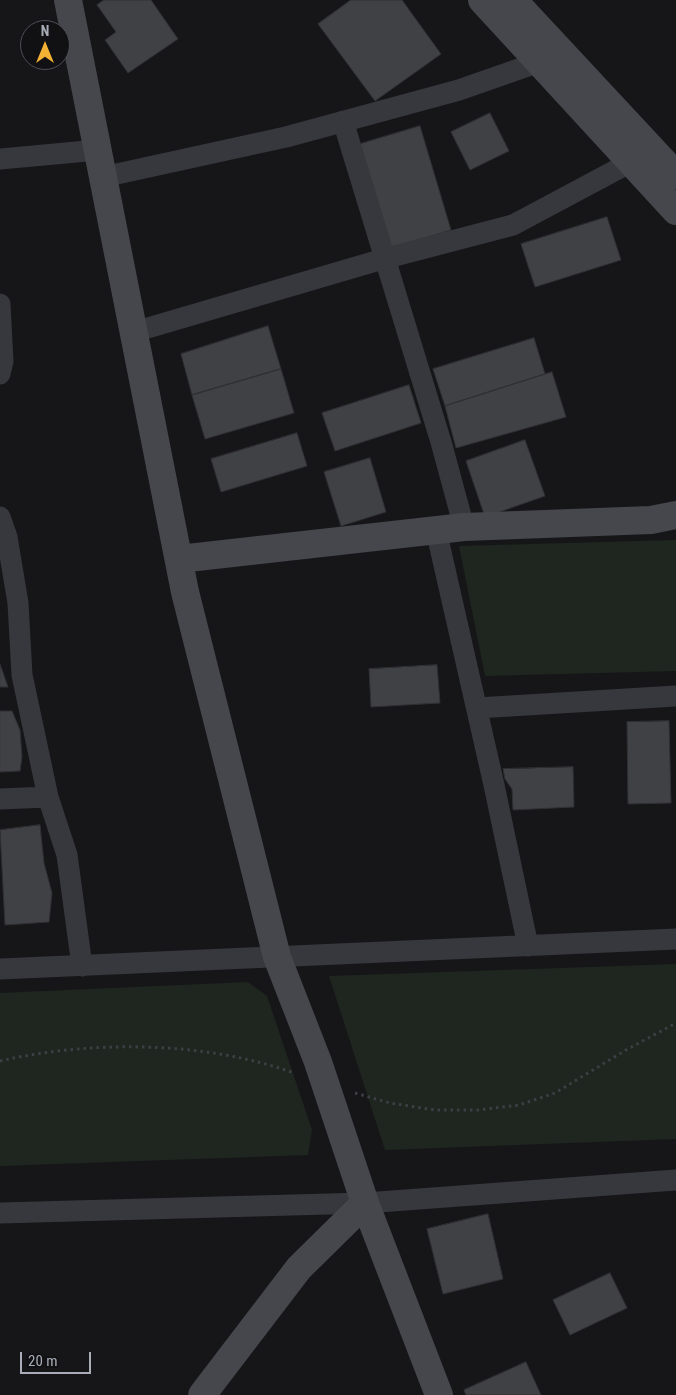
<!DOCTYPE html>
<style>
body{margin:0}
#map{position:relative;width:676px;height:1395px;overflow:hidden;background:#161618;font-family:"Roboto Condensed",sans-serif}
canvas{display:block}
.north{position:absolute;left:20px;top:20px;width:50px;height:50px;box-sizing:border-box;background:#111113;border:1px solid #4d4f55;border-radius:50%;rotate:0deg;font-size:14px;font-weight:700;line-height:20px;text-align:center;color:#a8adb8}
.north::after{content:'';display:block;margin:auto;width:18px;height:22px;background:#f2b134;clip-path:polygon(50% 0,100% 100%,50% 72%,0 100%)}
.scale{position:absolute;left:20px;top:1352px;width:71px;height:22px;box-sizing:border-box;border:2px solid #a8adb8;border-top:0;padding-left:6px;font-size:15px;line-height:18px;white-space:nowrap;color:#a8adb8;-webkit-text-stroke:4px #111113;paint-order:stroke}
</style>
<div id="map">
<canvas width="676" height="1395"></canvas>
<div class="north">N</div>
<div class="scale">20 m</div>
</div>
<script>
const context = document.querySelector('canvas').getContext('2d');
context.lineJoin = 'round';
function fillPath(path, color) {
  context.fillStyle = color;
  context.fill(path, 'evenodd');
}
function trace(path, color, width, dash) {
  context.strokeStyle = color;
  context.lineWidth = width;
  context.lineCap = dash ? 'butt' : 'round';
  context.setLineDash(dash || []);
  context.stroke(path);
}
fillPath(new Path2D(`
 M676 540V671L485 676 459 546Z
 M676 964V1139L385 1150 329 976Z
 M248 982 267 996 312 1130 308 1155 0 1166V993Z`), '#1e261f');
const building = new Path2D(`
 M104 0H151L178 39 128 73 105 40 116 32 97 5Z
 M351 0H402L441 54 375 101 318 24Z
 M490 113 509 151 470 170 451 132Z
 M420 126 451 230 391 248 360 144Z
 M607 217 621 260 535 287 521 244Z
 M268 326 281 369 192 395 181 354Z
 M534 338 545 374 445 406 433 369Z
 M281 369 294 413 205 439 192 395Z
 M552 372 566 417 456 448 445 406Z
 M409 385 421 423 335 451 322 413Z
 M297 433 307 466 221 492 211 459Z
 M525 440 545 496 485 517 466 461Z
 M370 458 386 512 341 526 324 472Z
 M0 664 8 687H0Z
 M437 665 440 703 371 707 369 669Z
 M0 711H12L20 730 22 757 20 771 0 772Z
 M669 721 671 803 628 804 627 722Z
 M573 767 574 807 513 810 512 789 505 779 503 769Z
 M40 825 44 863 52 893 49 922 5 925 0 830Z
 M488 1214 503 1279 443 1294 427 1229Z
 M610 1273 627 1308 570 1335 553 1300Z
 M526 1362 541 1395H466L464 1390Z`);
fillPath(building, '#404145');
trace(building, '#303034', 1);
trace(new Path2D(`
 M0 1061C92 1040 205 1041 294 1073
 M355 1093 390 1103 435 1110H478L519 1105 555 1093 626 1050 676 1023`), '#3d3f44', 3, [2.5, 4]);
trace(new Path2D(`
 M343 121 441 442 464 527
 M0 159 98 150
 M103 177 286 137 459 90 539 62
 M0 304 3 361 0 374
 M134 332 383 259 513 225 631 162
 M0 517 7 537 18 603 22 675 48 797 67 855 82 966
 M436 530 494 785 528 946
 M477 708 676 696
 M0 799 48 797
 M0 969 676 939
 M0 1213 365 1203 676 1180`), '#37383d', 21);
trace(new Path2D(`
 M68 0 185 592 277 957 318 1062 365 1203 439 1395
 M482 0 676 211
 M513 0 676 175
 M179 559 464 527 651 520 676 515
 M202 1395 299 1268 365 1203`), '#45474d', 28);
</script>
